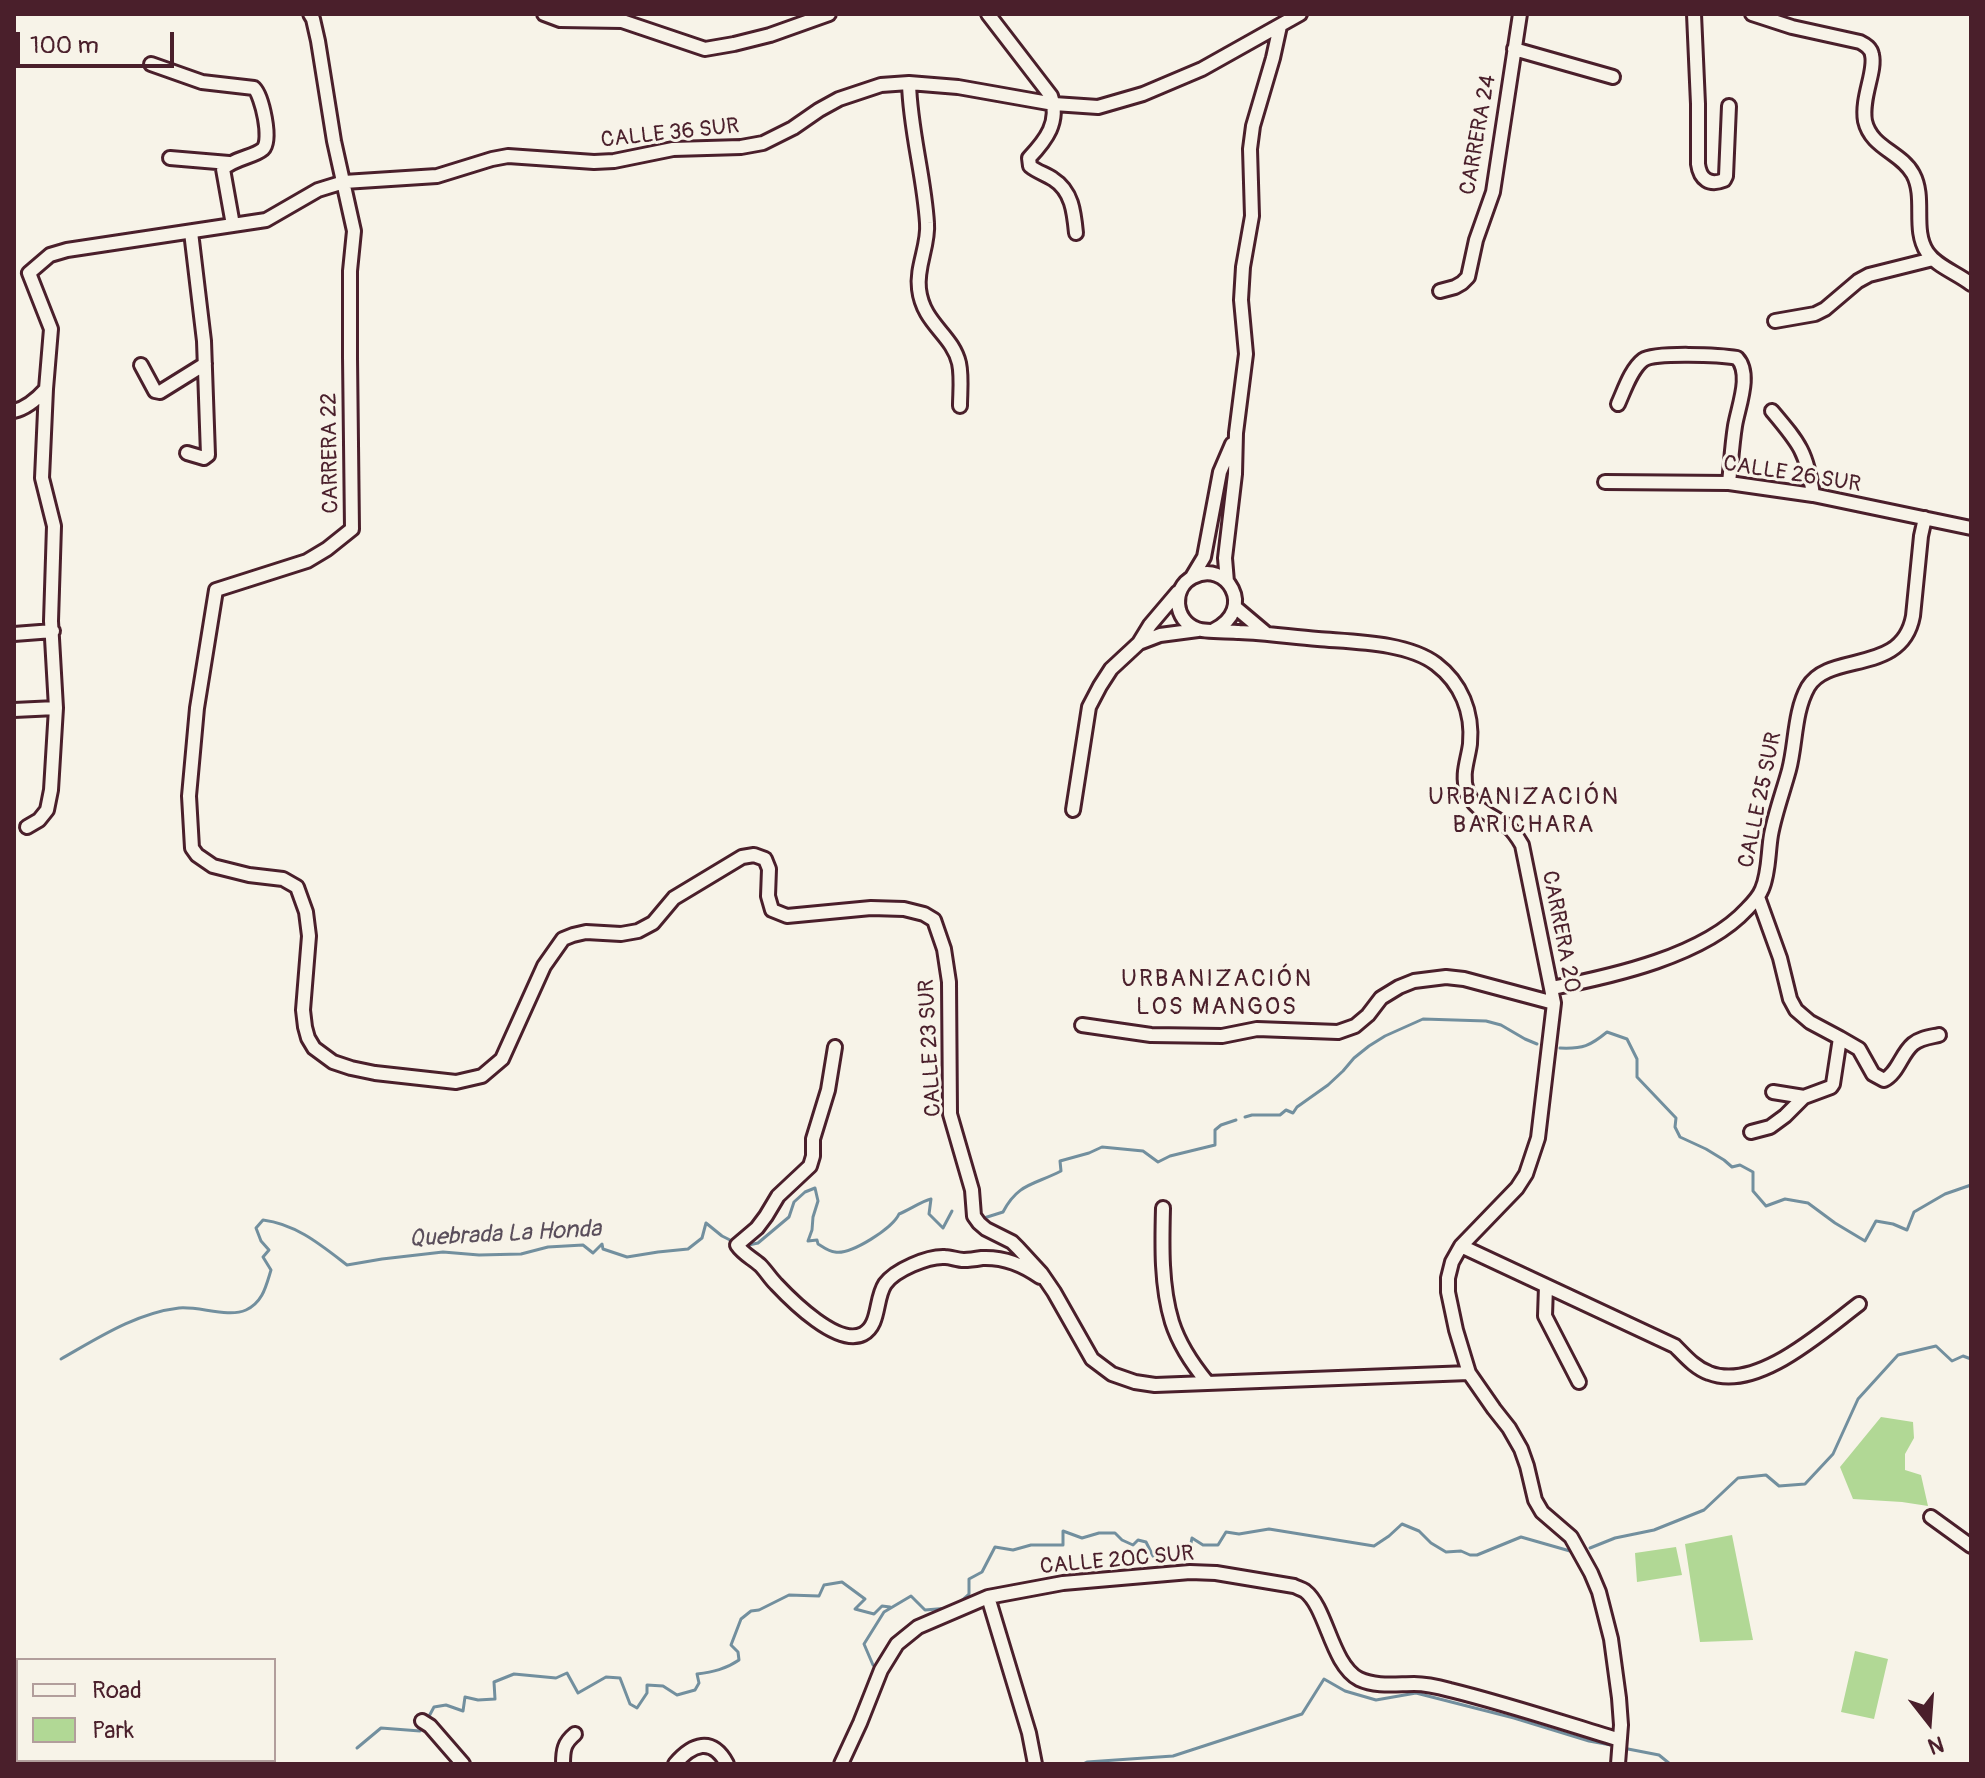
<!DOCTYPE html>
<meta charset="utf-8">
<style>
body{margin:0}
#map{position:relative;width:1985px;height:1778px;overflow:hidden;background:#f7f3e8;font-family:Pangolin,sans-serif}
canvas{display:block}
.frame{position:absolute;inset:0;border:16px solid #4a1f2b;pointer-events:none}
.legend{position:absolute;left:16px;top:1658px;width:260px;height:104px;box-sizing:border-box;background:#f7f3e8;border:2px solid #b29e9c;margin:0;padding:10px 14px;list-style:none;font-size:24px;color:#4a1f2b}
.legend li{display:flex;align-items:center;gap:16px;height:40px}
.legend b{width:40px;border:2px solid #b29e9c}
.north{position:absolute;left:1889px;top:1682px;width:80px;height:80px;-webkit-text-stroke:6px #f7f3e8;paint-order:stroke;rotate:163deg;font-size:22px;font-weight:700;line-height:32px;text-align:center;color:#4a1f2b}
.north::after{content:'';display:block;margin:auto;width:28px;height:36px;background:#4a1f2b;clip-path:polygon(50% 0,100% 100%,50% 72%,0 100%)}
.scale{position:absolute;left:16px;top:32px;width:158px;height:36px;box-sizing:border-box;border:4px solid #4a1f2b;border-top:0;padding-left:10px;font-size:24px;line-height:28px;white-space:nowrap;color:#4a1f2b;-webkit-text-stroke:6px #f7f3e8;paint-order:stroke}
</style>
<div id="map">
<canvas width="1985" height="1778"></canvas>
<div class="frame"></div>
<ul class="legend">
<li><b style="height:10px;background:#f7f3e8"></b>Road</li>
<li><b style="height:22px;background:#b1d895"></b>Park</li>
</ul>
<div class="north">N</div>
<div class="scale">100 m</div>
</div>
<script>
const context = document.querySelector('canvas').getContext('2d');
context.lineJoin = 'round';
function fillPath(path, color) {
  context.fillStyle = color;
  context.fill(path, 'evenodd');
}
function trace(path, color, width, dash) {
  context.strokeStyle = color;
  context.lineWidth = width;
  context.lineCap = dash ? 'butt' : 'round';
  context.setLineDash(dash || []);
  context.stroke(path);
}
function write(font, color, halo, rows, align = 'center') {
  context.font = font + ' Pangolin,sans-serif';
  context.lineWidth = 6;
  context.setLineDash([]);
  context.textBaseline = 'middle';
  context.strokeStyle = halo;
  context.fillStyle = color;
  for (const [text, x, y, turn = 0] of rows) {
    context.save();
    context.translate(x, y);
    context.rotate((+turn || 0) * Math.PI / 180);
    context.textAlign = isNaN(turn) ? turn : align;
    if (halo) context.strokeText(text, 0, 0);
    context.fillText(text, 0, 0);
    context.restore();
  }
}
fillPath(new Path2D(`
 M1881 1417 1913 1422 1914 1438 1905 1454V1470L1921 1475 1928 1506 1902 1502 1853 1499 1840 1467Z
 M1732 1535 1753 1640 1700 1642 1685 1544Z
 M1676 1547 1682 1575 1637 1582 1635 1553Z
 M1855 1651 1888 1659 1874 1719 1841 1712Z`), '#b1d895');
trace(new Path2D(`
 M1560 1048C1583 1049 1590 1046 1607 1032L1627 1039 1637 1059V1077L1676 1118 1675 1127 1680 1137 1706 1149 1724 1160 1732 1167 1740 1165 1753 1172V1191L1766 1206 1785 1199 1808 1203 1835 1223 1865 1241 1876 1221 1893 1224 1907 1230 1914 1212 1945 1194 1971 1185
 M1245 1117 1252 1115H1280L1286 1110 1293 1113 1297 1107 1328 1085 1343 1071 1354 1058 1369 1046 1385 1036 1423 1019 1486 1021 1501 1025 1525 1039 1537 1044
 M978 1211 984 1218 1003 1212C1018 1183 1034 1185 1061 1171L1060 1161 1089 1153 1102 1147 1143 1151 1158 1162 1170 1156 1215 1145V1130L1221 1125 1236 1120
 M744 1246 758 1243 789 1217 794 1202 805 1192 815 1188 818 1201 813 1217 812 1230 808 1241 817 1240 818 1244C823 1247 829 1252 835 1252 851 1255 893 1228 899 1214 909 1210 922 1201 931 1199L929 1214 943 1228 952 1211
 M61 1359C98 1338 136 1313 179 1308 199 1306 228 1318 246 1310 263 1302 266 1286 271 1270L263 1257 269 1250 261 1241 256 1228 263 1220C296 1224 321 1245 347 1265L382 1259 443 1252 479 1255 521 1254 548 1247 583 1245 593 1253 602 1244 603 1249 627 1257 658 1252 688 1249 702 1238 706 1223 722 1236 734 1242
 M1590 1548 1615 1538 1654 1530 1704 1510 1738 1478 1766 1475 1779 1486 1805 1484 1833 1454 1858 1399 1898 1355 1936 1346 1952 1361 1963 1356 1971 1359
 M959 1603 969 1594V1579L982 1572 995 1547 1013 1550 1031 1545H1063V1531L1082 1538 1099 1533H1115L1122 1540 1133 1545 1138 1540 1146 1542 1153 1556 1168 1553 1172 1558 1189 1553 1192 1538 1203 1545H1218L1226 1532 1239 1534 1269 1529 1374 1546 1389 1536 1402 1524 1419 1531 1431 1543 1446 1552 1461 1551 1470 1555H1477L1521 1537 1570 1551
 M873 1665 864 1644 884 1612 911 1596 925 1610 949 1608
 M427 1720 434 1707 446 1705 463 1711 465 1697 478 1700 495 1699 494 1682 514 1674 556 1678 567 1673 578 1693 606 1677 620 1678 630 1704 637 1708 647 1693V1685L663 1686 677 1695 695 1690 699 1683 697 1674C713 1672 726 1669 739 1660L738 1652 731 1645 741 1619 751 1611 759 1610 789 1595 819 1596 824 1585 842 1582 865 1599 855 1609 874 1614 882 1606 890 1607
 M357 1748 381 1728 420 1731 423 1726
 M1628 1749 1659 1755 1670 1764
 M1083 1764 1087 1762 1173 1756 1302 1714 1324 1679 1345 1691 1376 1700 1416 1693 1514 1718 1589 1741 1611 1745`), '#728f9e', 3);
const minor = new Path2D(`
 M310 14 313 19 318 41 334 141 354 231 350 271V357L352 529 327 549 307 561 216 590 197 708 189 796 192 848 197 855 213 866 249 875 283 879 297 887 306 912 309 936 303 1010 305 1027 308 1038 314 1048 333 1062 351 1068 375 1073 456 1082 482 1076 502 1059 544 966 563 939 573 935 586 932 621 934 638 931 653 923 674 898 742 857 754 855 765 859 769 869 768 896 772 910 787 916 871 908 904 909 924 914 934 920 944 949 949 982 950 1114 972 1190 974 1216 979 1223 986 1229 1012 1242 1018 1248 1041 1273 1054 1292 1092 1359 1112 1374 1135 1382 1155 1385 1469 1373
 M544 14 560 20 622 21 705 49 734 44 770 35 829 14
 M988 14 1051 96C1060 122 1046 140 1029 158L1030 166C1037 172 1046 174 1053 179 1072 191 1074 212 1076 233
 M1694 14 1698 104V164C1700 179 1709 186 1724 180L1726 176 1729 106
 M1752 14 1792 27 1860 42C1866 45 1871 48 1872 55 1876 71 1861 98 1865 121 1871 148 1901 152 1913 174 1926 198 1912 229 1927 252 1936 266 1957 273 1971 284
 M1514 49 1613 77
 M151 64 202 82 254 88C262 96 272 140 263 149 254 157 234 158 223 169L233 225
 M909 83C910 130 924 175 927 223 929 245 916 267 919 289 923 324 952 334 959 363 962 377 960 393 960 406
 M170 158 229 163
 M1440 291 1455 287 1462 283 1468 277 1476 240 1493 192 1520 14
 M1775 321 1815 314 1825 309 1858 281 1869 275 1933 259
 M141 365 155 391 160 392 205 364
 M1618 404C1624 391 1631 369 1643 360 1655 352 1721 355 1737 358 1752 374 1738 407 1735 426 1732 445 1731 464 1729 483
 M14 411C27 408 37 399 46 389
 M1772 411C1799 443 1807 452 1813 495
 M187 453 204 458 208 455 204 341 191 232
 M1605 482 1729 483 1813 495 1971 528
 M1192 577 1204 557 1220 472 1232 444
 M1227 582 1225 558 1235 474 1236 433 1246 354 1241 300 1243 267 1252 216 1250 149 1253 126 1273 58 1280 26
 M1235 607 1267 634
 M1214 630C1257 609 1226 559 1193 577 1171 588 1174 621 1197 629 1204 632 1230 631 1239 632 1266 633 1292 637 1318 639 1353 642 1407 642 1436 664 1461 683 1473 712 1470 744 1468 760 1461 775 1467 791 1473 810 1493 815 1507 826 1514 831 1518 838 1522 845L1554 1003 1538 1138 1526 1174 1517 1188 1461 1246 1452 1262 1448 1278V1292L1456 1330 1469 1373 1494 1409 1509 1428 1521 1449 1527 1466 1535 1500 1542 1512 1571 1537 1591 1573 1599 1592 1611 1639 1619 1698 1621 1725 1618 1764
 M14 634 53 631
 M1139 643 1160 635 1198 630
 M14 710 56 708
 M1073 810 1089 707 1100 686 1111 669 1139 643 1150 625 1178 592
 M27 827 39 820 47 810 51 790 56 708 51 621 54 526 42 478 46 389 51 329 29 273 50 255 67 250 266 220 318 190 344 182 437 176 492 159 508 156 594 162 614 161 673 149 741 147 763 143 793 128 819 110 839 99 881 85 909 83 958 87 1054 104 1098 107 1143 94 1202 69 1300 14
 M1552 988C1613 976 1704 956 1747 909 1753 903 1759 897 1762 889 1769 873 1768 853 1771 835 1775 813 1783 792 1789 770 1796 744 1794 712 1808 687 1829 651 1902 676 1913 616L1921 536 1925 518
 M1082 1025 1151 1035 1222 1036 1257 1029 1338 1032 1355 1026 1368 1015 1381 998 1399 987 1414 981 1446 977 1464 979 1554 1003
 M1840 1038 1859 1049 1873 1074 1884 1080C1898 1073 1901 1054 1913 1044 1920 1038 1930 1037 1939 1035
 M835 1047 828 1090 813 1139V1156L810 1166 778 1196 766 1216 757 1228 737 1245C743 1254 752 1258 760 1265 766 1271 770 1278 776 1284 792 1301 838 1347 863 1334 880 1325 875 1299 885 1284 895 1270 928 1256 945 1257 951 1257 957 1260 964 1260 970 1260 976 1259 982 1258 1004 1257 1022 1264 1040 1277
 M1773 1092 1804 1097
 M1751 1132 1770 1127 1785 1116 1804 1097 1831 1087 1833 1084 1840 1038 1810 1022 1796 1010 1790 999 1780 958 1758 897
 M1163 1208C1162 1245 1161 1286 1172 1322 1179 1344 1193 1365 1207 1382
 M1461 1246 1675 1346C1685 1356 1695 1368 1709 1373 1757 1392 1823 1331 1859 1304
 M1546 1286 1545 1316 1579 1382
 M1931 1517 1971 1546
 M988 1597 1029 1733 1035 1764
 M422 1721 430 1726 463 1764
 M563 1764C563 1750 564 1743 575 1734
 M675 1764C692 1744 712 1736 727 1764
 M841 1764 860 1723 881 1670 897 1644 918 1627 988 1597 1063 1583 1190 1572 1216 1573 1294 1586C1298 1588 1302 1589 1305 1591 1327 1608 1331 1664 1359 1679 1376 1687 1396 1684 1414 1684 1425 1684 1439 1687 1450 1690 1507 1704 1564 1723 1620 1740`);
trace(minor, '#4a1f2b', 18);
trace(minor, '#f7f3e8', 12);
write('22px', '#4a1f2b', '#f7f3e8', [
 ["CALLE 36 SUR",670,134,-6],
 ["CARRERA 24",1479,135,-80],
 ["CARRERA 22",331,453,-91],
 ["CALLE 26 SUR",1792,475,9],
 ["CALLE 25 SUR",1761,800,-78],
 ["CARRERA 20",1560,932,79],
 ["CALLE 23 SUR",931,1048,-93],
 ["CALLE 20C SUR",1117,1561,-5]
]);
context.letterSpacing = '2px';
write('24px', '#4a1f2b', '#f7f3e8', [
 ["URBANIZACIÓN",1524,798],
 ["BARICHARA",1524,826],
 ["URBANIZACIÓN",1217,980],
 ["LOS MANGOS",1217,1008]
]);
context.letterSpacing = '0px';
write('italic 24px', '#5a4e5b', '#f7f3e8', [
 ["Quebrada La Honda",505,1235,-3]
]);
</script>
